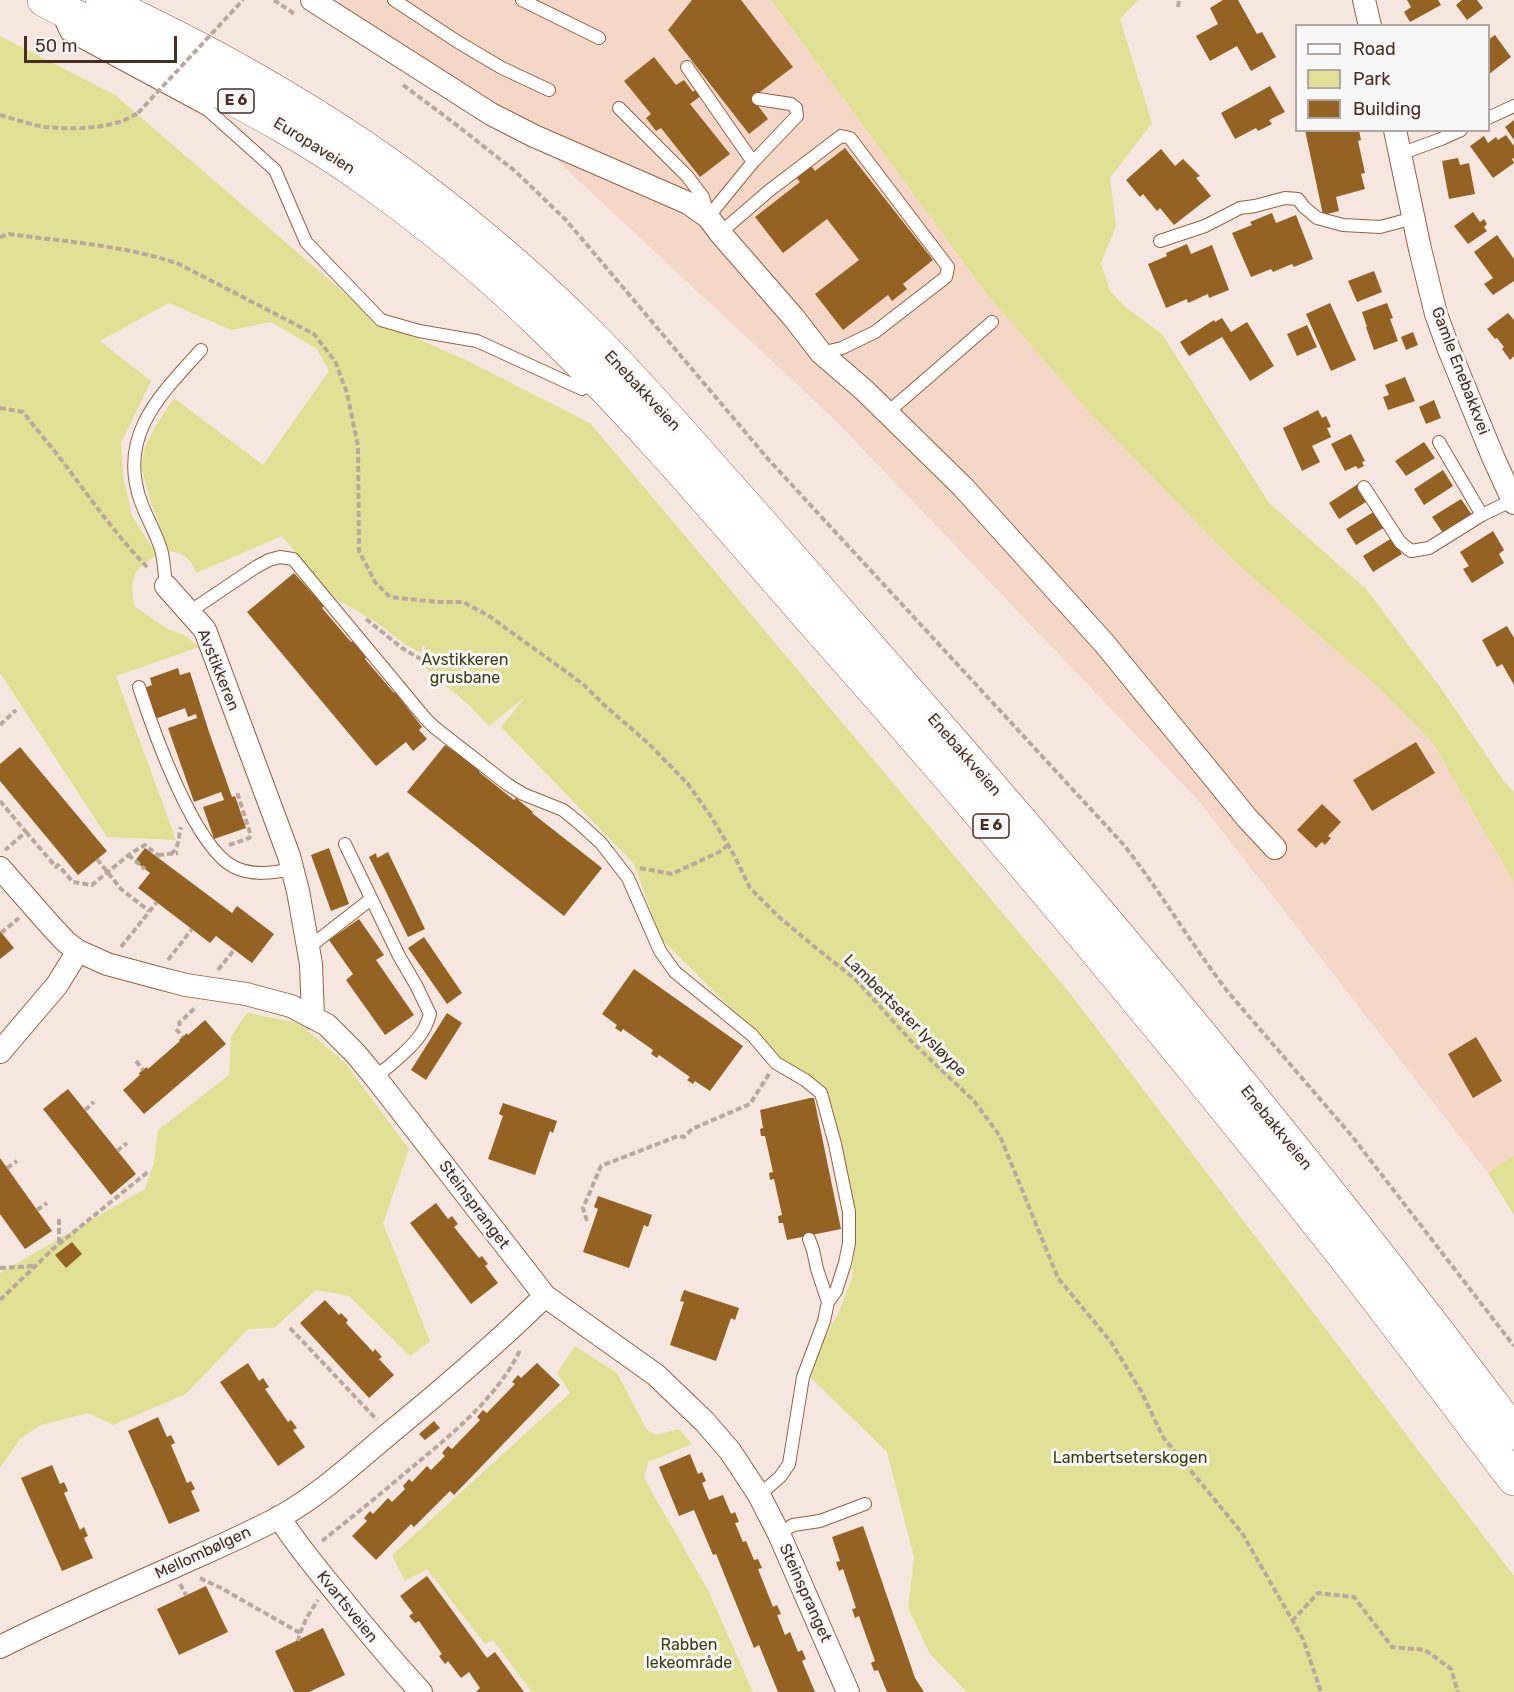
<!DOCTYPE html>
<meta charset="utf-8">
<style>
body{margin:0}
#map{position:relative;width:1514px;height:1692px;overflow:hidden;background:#f5e7e0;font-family:Rubik,sans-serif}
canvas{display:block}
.legend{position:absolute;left:1295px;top:24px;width:195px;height:108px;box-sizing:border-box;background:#f7f7f7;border:2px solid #b1a7a1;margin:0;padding:8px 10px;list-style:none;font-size:18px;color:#482e20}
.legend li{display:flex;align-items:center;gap:12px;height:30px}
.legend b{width:30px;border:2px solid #b1a7a1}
.scale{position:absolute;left:24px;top:36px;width:153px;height:27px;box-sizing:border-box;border:3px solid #482e20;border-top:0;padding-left:8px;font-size:18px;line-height:21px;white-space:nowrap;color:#482e20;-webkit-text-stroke:4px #f7f7f7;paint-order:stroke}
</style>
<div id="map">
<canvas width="1514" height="1692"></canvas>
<ul class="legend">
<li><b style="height:8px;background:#fff"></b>Road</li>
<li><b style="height:16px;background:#e0e194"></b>Park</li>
<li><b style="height:16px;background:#946223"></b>Building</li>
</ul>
<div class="scale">50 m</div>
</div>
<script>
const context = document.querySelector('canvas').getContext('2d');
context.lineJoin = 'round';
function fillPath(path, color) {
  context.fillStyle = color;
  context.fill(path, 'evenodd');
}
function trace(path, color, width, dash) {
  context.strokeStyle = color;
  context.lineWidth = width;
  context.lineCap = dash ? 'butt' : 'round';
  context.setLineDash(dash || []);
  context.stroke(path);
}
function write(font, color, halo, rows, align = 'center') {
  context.font = font + ' Rubik,sans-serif';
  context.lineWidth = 6;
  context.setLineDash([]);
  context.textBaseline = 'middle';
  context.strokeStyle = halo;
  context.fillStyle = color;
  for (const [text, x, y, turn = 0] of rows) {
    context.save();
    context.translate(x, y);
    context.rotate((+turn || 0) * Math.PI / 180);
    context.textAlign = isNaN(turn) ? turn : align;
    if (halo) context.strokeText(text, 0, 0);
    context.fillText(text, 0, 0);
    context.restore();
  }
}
fillPath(new Path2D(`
 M341 0H771L989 297 1090 413 1235 562 1381 690 1432 742 1514 882V1155L1488 1173 1197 799 834 419 548 152 331 15Z`), '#f5d7c7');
fillPath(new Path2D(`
 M771 0H1138L1120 19 1152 123 1110 178 1116 226 1101 263 1110 291 1124 306 1162 334 1269 503 1366 589 1443 691 1505 783 1514 792V882L1432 742 1381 690 1235 562 1090 413 989 297Z
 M0 36 115 95 377 321 466 360 590 423 1069 992 1514 1576V1692H967L930 1654 908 1608 914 1557 887 1452 811 1378 820 1346 838 1314 852 1278 855 1235 829 1106 661 939 634 864 501 727 525 697 489 726 469 705 425 668 435 657 423 645 421 653 406 645 376 622 333 597 282 536 196 573C191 558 183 553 169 551L151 503 141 466 145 447 156 425 174 398 263 465 329 371 317 349 271 322 231 330 169 303 100 341 151 381 121 443 123 475 132 516 157 555C131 573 131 575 134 606L166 628 186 636 199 647 116 676 176 840 107 837 0 673Z
 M247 1013 299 1023 346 1064 409 1149 383 1223 430 1341 410 1356 349 1296 316 1290 274 1328 248 1329 186 1394 113 1425 88 1413 41 1425 20 1439 0 1468V1273L145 1189 154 1163 158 1130 229 1075 231 1036Z
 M1514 1155V1215L1488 1173Z
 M575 1346 617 1373 647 1430 656 1435 679 1429 692 1444 648 1462 644 1478 708 1590 753 1692H532L493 1640 485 1644 427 1569 405 1581 392 1555 570 1393 557 1373Z`), '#e0e194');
fillPath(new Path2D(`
 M692 0H741L793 67 752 98 768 119 749 134 668 30Z
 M1223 0H1238L1257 34 1262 32 1276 57 1251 71 1237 46 1210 61 1196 36 1218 24 1210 8Z
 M1407 0H1438L1441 5 1410 22 1404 12 1411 7Z
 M1462 0H1477L1483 8 1467 20 1456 5Z
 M1495 35 1511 57 1488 75V40Z
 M654 57 676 85 684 80 693 92 697 88 702 95 690 104 730 154 700 177 661 128 656 131 646 118 651 114 624 81Z
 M1270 86 1285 112 1269 120 1272 124 1258 131 1256 128 1235 139 1221 113Z
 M1514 120V140L1505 127Z
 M1305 130H1359L1361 140 1358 141 1365 173 1361 174 1365 189 1336 197 1339 211 1323 215Z
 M1506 135 1514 146V158L1512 159 1514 163 1493 178 1470 146 1484 136 1488 143 1496 137 1498 140Z
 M845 148 933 260 903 284 907 289 892 301 888 295 843 330 815 294 859 260 827 219 783 253 755 217 800 182 796 177 811 166 815 171Z
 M1161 149 1175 166 1183 159 1200 176 1196 178 1211 196 1174 225 1160 208 1157 211 1143 194 1140 197 1126 180Z
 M1458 158 1460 165 1469 163 1475 194 1449 199 1442 161Z
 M1473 212 1480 222 1484 219 1487 224 1484 227 1487 231 1468 244 1454 226Z
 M1272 213 1276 223 1296 215 1313 259 1294 267 1292 264 1273 272 1271 269 1251 277 1232 233 1252 225 1250 222Z
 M1497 235 1514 259V281L1493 295 1484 284 1493 278 1474 252Z
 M1187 244 1191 254 1212 245 1229 290 1209 298 1208 294 1188 303 1187 299 1166 308 1148 264 1167 256 1166 253Z
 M1374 271 1382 292 1357 302 1348 281Z
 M1330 303 1356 360 1331 371 1306 314Z
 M1387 303 1393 318 1390 319 1398 341 1374 350 1366 327H1367L1362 312Z
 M1508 313 1514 320V356L1510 360 1502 349 1504 347 1497 338 1495 339 1487 329Z
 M1222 318 1231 332 1247 322 1274 366 1250 381 1222 337 1189 356 1180 342 1214 320 1215 322Z
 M1307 325 1317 347 1297 356 1287 334Z
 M1413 332 1418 345 1406 350 1401 337Z
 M1405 377 1415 401 1388 410 1383 397 1389 395 1385 385Z
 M1434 400 1441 418 1426 424 1419 407Z
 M1318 410 1322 418 1326 416 1331 427 1327 428 1331 437 1312 446 1320 462 1302 471 1283 428Z
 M1351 434 1365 461 1362 462 1364 466 1358 469 1356 466 1345 471 1331 444Z
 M1424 442 1435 458 1406 476 1395 461Z
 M1443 470 1453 486 1424 505 1414 489Z
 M1358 484 1369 500 1339 519 1329 503Z
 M1461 499 1472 515 1443 533 1432 517Z
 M1375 511 1385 527 1356 545 1346 529Z
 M1493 531 1504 550 1499 554 1504 563 1472 583 1463 569 1469 566 1460 552Z
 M1392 538 1402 554 1373 572 1363 556Z
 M294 573 324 606 322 608 351 642 353 641 366 657 365 659 394 693 395 692 422 727 419 730 427 739 413 751 406 742 376 766 247 612Z
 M1507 626 1514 638V685L1502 664 1497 667 1482 640Z
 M178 668 180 675 190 672 209 732 232 797 235 796 246 828 214 839 203 807 224 800 221 792 194 802 168 728 197 718 196 714 188 717 185 708 155 719 144 688 152 685 150 678Z
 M1416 742 1435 773 1372 811 1353 780Z
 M445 745 481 770 479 772 514 800 516 798 533 812 532 813 602 868 564 916 407 792Z
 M20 747 107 851 78 875 0 781V764Z
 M1322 804 1341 822 1328 836 1331 838 1325 845 1322 842 1316 848 1297 830Z
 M145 848 232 913 237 906 274 934 252 963 216 936 210 943 138 888 150 873 135 861Z
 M329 848 349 904 331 911 311 855Z
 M388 852 425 929 408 937 369 857 376 853 377 858Z
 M359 919 384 955 376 960 414 1015 385 1035 346 980 353 974 329 940Z
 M0 931 14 948 0 959Z
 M424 937 462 993 447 1004 408 948Z
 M634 969 743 1046 710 1091 695 1081 693 1084 687 1080 690 1077 659 1055 657 1058 651 1054 653 1050 623 1029 621 1032 615 1028 617 1025 602 1014Z
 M447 1013 462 1023 426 1080 411 1070Z
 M205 1020 226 1044 144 1114 123 1090 140 1075 139 1073 147 1067 148 1069 180 1041 179 1040 187 1033 188 1035Z
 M1476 1037 1502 1081 1473 1098 1448 1054Z
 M68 1089 136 1174 111 1195 43 1109Z
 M810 1098H814L841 1229 787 1240 783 1223H779L778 1216 782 1215 774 1179 770 1180 769 1173 773 1172 765 1136H761L760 1129 763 1128 760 1110Z
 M503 1103 557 1121 553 1133 550 1131 535 1175 488 1159 503 1116 499 1114Z
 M0 1158 52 1231 25 1249 0 1214Z
 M598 1196 652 1215 648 1227 644 1225 629 1268 583 1252 598 1209 594 1207Z
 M436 1203 448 1219 452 1216 458 1224 454 1227 479 1258 482 1256 488 1264 485 1266 498 1283 471 1304 410 1223Z
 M72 1242 82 1254 66 1268 55 1255Z
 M684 1290 739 1308 735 1320 731 1318 716 1361 670 1345 684 1302 680 1301Z
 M325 1300 339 1315 341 1313 348 1320 346 1323 373 1352 375 1349 382 1357 379 1359 394 1375 369 1398 300 1323Z
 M248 1363 259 1381 263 1378 269 1387 265 1389 288 1422 291 1420 297 1428 293 1430 305 1447 278 1466 220 1382Z
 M537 1363 560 1385 454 1495 450 1491 414 1527 411 1524 376 1560 352 1536 367 1521 364 1518 370 1511 373 1514 388 1498 392 1502 405 1489 403 1486 409 1479 412 1482 427 1466 431 1470 445 1456 442 1453 448 1446 452 1449 480 1420 477 1417 483 1410 487 1413 515 1384 512 1382 518 1375 521 1378Z
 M158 1417 167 1437 171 1435 175 1443 171 1445 187 1483 191 1481 195 1489 191 1491 200 1511 169 1524 128 1431Z
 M434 1421 440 1428 425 1440 419 1434Z
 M690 1454 698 1474 702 1472 706 1481 702 1483 709 1500 723 1495 731 1514 735 1512 739 1522 735 1523 743 1542 746 1541 754 1560 758 1559 762 1568 758 1569 773 1607 777 1605 781 1614 777 1615 785 1635 790 1632 798 1652 802 1650 806 1659 802 1661 815 1692H778L759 1645 754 1648 716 1554 713 1555 694 1510 679 1516 659 1467Z
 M52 1465 60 1484 64 1482 68 1491 64 1493 80 1530 84 1527 88 1536 84 1538 93 1558 62 1571 21 1478Z
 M863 1526 915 1678 924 1692H887L878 1670 874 1671 871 1663 875 1661 859 1616 855 1618 852 1609 856 1608 843 1569 839 1571 836 1562 840 1561 832 1537Z
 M427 1576 487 1658 495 1652 524 1692H476L480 1688 469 1672 461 1678 448 1661 445 1664 439 1656 442 1654 419 1621 415 1623 409 1616 413 1613 400 1596Z
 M206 1586 228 1632 179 1655 157 1609Z
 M323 1628 345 1675 309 1692H294L275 1651Z`), '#946223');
const lane = new Path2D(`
 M394 0 458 42 502 68 549 90
 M522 0 599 38
 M58 15 67 34 208 110 275 170 306 242 381 320 419 331 477 341 582 389 596 383
 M687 67 753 162
 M619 108 687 176 703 197 708 216
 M1488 118 1514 106
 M1400 154 1441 139 1461 130
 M708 217 753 162 797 116 796 108 791 104 758 99
 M720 233 770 190 841 136 850 138 948 267 946 277 875 332 842 348 821 353
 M1160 241 1205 226 1240 208 1255 206 1285 198 1298 199 1304 207 1317 218 1343 225 1380 227 1414 218
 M887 413 992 322
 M1439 442 1482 515
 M1364 487 1400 542 1411 551 1429 548 1482 515 1513 500
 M166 586C165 575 164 564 162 553 158 536 147 519 141 502 117 436 160 395 201 350
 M189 612 256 567 269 560 280 557 293 559 425 718 434 727 507 784 523 794 563 810 578 822 601 843 628 878 660 951 675 972 752 1035 776 1063 805 1080 821 1093 835 1144 849 1212V1243L845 1263 836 1291 828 1302 824 1321 803 1377 789 1464 780 1477 759 1495
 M139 687C153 730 194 847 234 867 252 876 273 873 292 869
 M345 844 399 956 416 985 430 1014C429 1018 427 1023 425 1027 418 1043 390 1066 375 1077
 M308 948 371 899
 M809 1239 813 1250 817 1269 828 1302
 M779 1534 793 1525 820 1521 865 1504`);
const street = new Path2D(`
 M312 0 491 114 534 136 688 203 708 217 720 233 794 318 821 353 864 390 963 487 1104 643 1247 818 1275 848
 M1364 0 1370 26
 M1395 130 1420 249 1436 314 1448 347 1493 457 1514 503
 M166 586 205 630 289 856 298 891 311 964 313 1018
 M0 868 51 926 66 942 78 951 107 964 155 977 186 985 246 994 291 1006 327 1025 355 1053 375 1077 545 1296 656 1375 705 1422 730 1451 759 1495 779 1534 848 1692
 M0 1052 57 985 78 951
 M279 1517C297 1546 318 1570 339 1596 365 1628 392 1661 421 1692
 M0 1647C56 1619 112 1594 169 1569 206 1552 245 1536 280 1517 318 1496 352 1465 385 1437 440 1392 494 1346 545 1296`);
const highway = new Path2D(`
 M44 0C94 26 144 52 194 78 253 109 313 141 367 180 430 225 491 275 546 329 645 424 733 531 824 634 1002 835 1174 1041 1340 1251 1399 1326 1456 1403 1514 1479
 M102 0C141 20 182 39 220 60 295 101 367 146 434 198 488 240 540 285 588 333 643 388 694 448 746 506 820 590 894 675 968 760 1157 978 1342 1201 1514 1433`);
trace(lane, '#9a5e3e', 14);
trace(street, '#9a5e3e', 24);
trace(highway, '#9a5e3e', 34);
trace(new Path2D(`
 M274 0 296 15
 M1178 7 1179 0
 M403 85 454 123 515 171 566 220 768 459 1123 844C1161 892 1191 944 1228 992L1351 1135 1514 1346
 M0 115C15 119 31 125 46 127 74 130 114 129 138 113
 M0 237 9 234C66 242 124 245 179 264L314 334 335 361 347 393 358 446 359 551 375 582 390 597 437 602H463L489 616 583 684 603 704 648 743 688 784 712 818 734 855 750 888 779 917 816 948 855 979 912 1042 974 1101 1000 1136 1058 1278 1111 1342 1141 1391 1163 1437 1242 1533 1303 1639 1321 1692
 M0 408 23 412C39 433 57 453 72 474 96 506 120 540 149 569
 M366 619 402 648 434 667
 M0 725 16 710
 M0 801 26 832 5 850
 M26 832 56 867 58 865 73 882 92 885 131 853 145 845 160 857
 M229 845 249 838 251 836 237 792
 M171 854C180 847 178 837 181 827
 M128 855 145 869
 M158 855 178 853
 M97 859 121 889 149 911
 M640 868 672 874 719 852 728 845
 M1 933 19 918
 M121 947 157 902
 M168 960 192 929
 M218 970 234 950
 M180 1026 179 1023 196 1007
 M176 1029 183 1037
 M136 1061 143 1070
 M85 1110 94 1102
 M117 1151 127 1143
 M7 1168 17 1161
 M37 1210 47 1203
 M587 1221 583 1208 601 1166 678 1136 684 1137 692 1129 750 1104 769 1074
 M59 1243V1219
 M0 1268 35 1266
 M0 1300 54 1248 149 1171
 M290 1328 377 1420
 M322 1541C352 1517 382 1493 411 1468 451 1435 498 1397 520 1350
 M200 1578 221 1588 300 1633 298 1641
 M180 1584 186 1595
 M1292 1621 1318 1593 1354 1597 1392 1647 1425 1650 1451 1669 1458 1692
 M300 1633 307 1617 318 1600`), '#bba9a0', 4, [6, 3]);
trace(lane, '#fff', 12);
trace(street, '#fff', 22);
trace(highway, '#fff', 33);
trace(new Path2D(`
 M138 113 243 0`), '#bba9a0', 4, [6, 3]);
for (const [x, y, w] of [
 [236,101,36],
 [991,826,36]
]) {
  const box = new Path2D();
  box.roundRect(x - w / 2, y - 12, w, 24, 4.5);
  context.fillStyle = '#f7f7f7';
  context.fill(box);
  trace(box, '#482e20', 1.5);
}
write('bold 15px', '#482e20', null, [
 ["E 6",236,101],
 ["E 6",991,826]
]);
write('16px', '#482e20', '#f7f7f7', [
 ["Europaveien",314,146,32],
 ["Gamle Enebakkvei",1460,371,69],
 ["Enebakkveien",642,391,47],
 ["Avstikkeren",218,670,68],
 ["Enebakkveien",964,755,49],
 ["Lambertseter lysløype",905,1016,45],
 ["Enebakkveien",1276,1128,51],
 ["Steinspranget",474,1205,53],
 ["Mellombølgen",203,1553,-25],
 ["Steinspranget",805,1593,66],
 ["Kvartsveien",347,1607,51]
]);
write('16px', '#3d3d11', '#f7f7f7', [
 ["Avstikkeren",465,660],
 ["grusbane",465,678],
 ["Lambertseterskogen",1130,1458],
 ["Rabben",689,1645],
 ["lekeområde",689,1663]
]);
</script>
